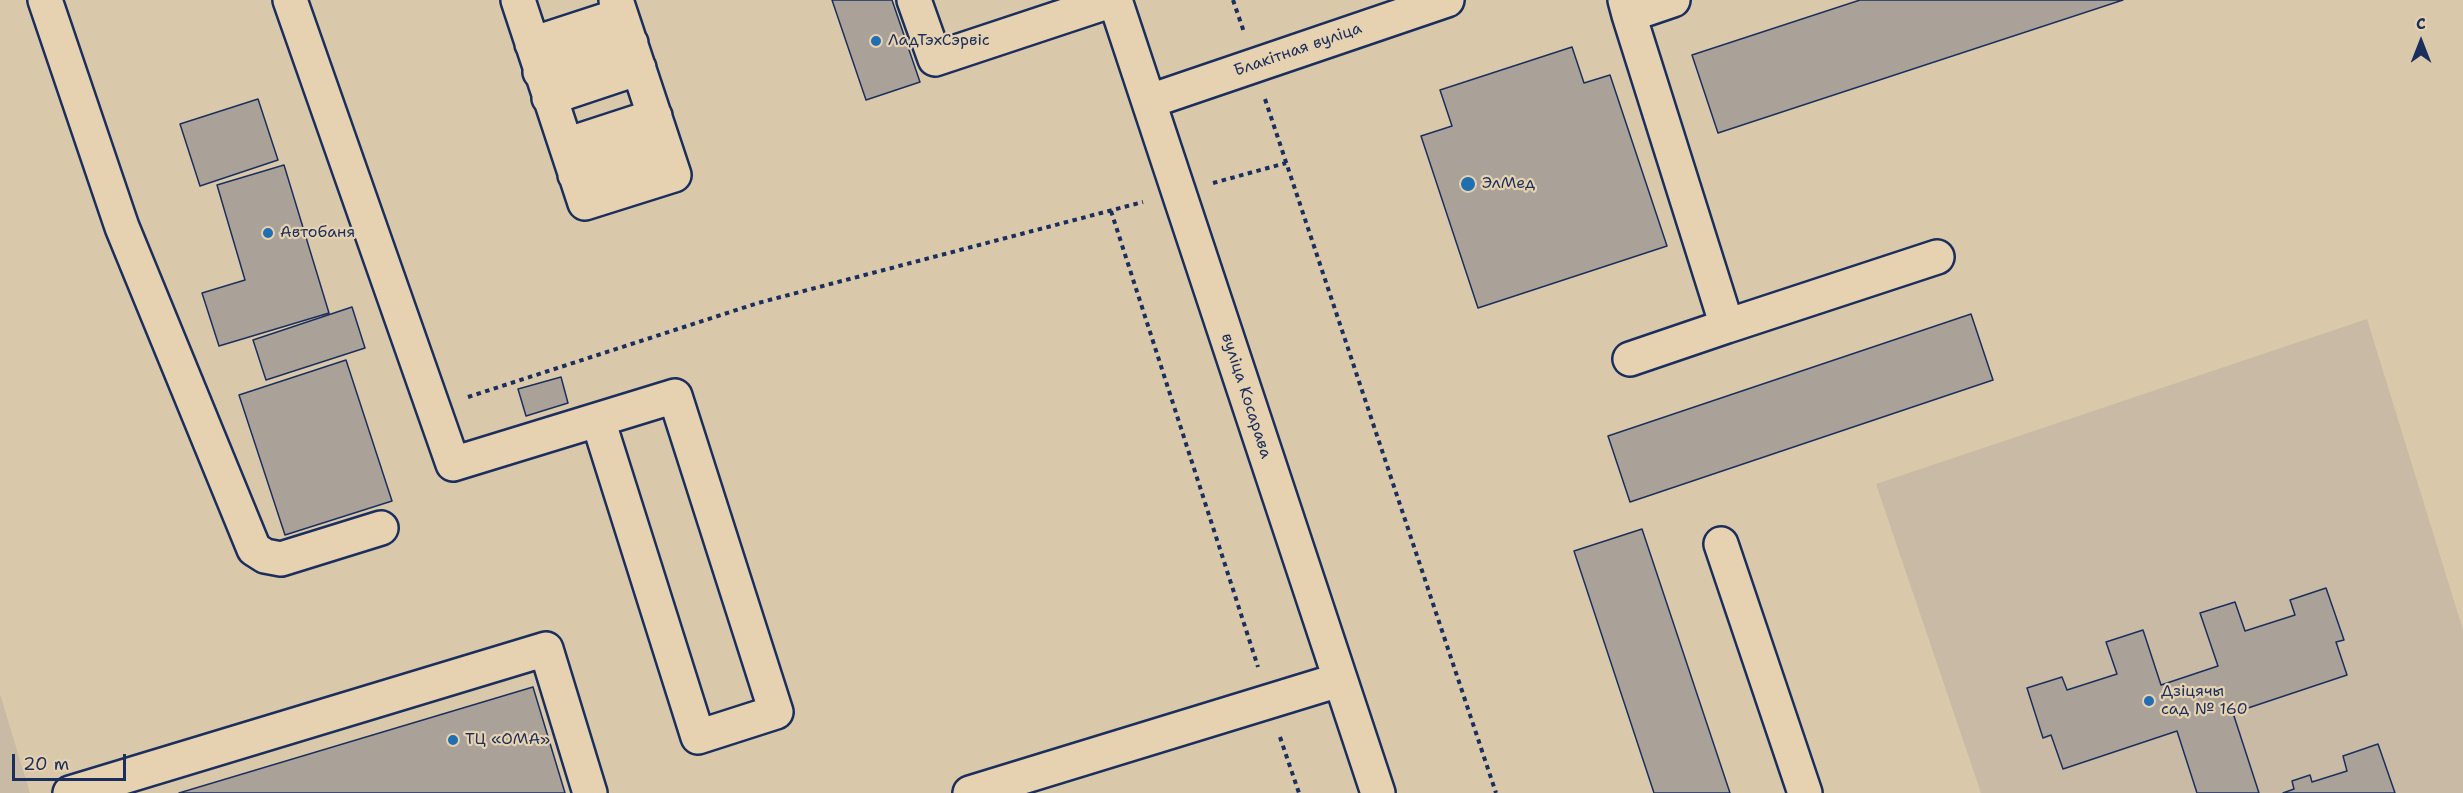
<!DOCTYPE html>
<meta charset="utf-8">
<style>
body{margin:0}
#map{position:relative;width:2463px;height:793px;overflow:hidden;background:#dac8ab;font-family:"Shantell Sans",sans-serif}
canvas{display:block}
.north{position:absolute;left:2391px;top:12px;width:60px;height:60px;-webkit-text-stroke:4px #e6d2b0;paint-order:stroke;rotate:0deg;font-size:16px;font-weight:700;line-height:24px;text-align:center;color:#1b2f5e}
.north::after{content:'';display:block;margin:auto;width:21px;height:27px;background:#1b2f5e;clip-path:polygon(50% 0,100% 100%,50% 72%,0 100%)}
.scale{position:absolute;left:12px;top:754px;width:114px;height:27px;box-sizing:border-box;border:3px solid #1b2f5e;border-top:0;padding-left:8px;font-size:18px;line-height:21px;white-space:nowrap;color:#1b2f5e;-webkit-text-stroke:4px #e6d2b0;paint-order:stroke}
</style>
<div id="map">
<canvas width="2463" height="793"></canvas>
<div class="north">С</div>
<div class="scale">20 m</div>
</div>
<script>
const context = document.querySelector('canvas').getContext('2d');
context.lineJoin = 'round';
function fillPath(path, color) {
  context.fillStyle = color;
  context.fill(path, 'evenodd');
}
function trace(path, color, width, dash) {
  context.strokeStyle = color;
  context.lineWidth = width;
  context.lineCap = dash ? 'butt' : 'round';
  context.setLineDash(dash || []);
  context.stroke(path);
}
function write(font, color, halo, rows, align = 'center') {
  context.font = font + ' "Shantell Sans",sans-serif';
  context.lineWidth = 4.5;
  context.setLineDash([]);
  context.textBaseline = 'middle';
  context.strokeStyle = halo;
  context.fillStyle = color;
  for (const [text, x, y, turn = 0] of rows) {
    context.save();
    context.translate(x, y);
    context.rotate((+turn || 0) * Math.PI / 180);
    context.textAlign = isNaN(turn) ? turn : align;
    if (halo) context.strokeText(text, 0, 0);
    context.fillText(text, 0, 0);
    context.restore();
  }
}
fillPath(new Path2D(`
 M2367 319 2463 630V793H1981L1876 484Z
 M0 694 30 793H0Z`), '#c8baa4');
const building = new Path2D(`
 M832 0H892L920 82 866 100Z
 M1860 0H2123L1718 133 1692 55Z
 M1572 47 1584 83 1610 75 1667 246 1478 308 1421 136 1452 126 1440 90Z
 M258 99 278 160 200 186 180 124Z
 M284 165 329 313 219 346 202 293 245 280 217 185Z
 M352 307 365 348 266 380 253 340Z
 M1971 314 1993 380 1630 502 1608 436Z
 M346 360 392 501 285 535 239 395Z
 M561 377 568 403 526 416 518 389Z
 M1642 529 1730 793H1654L1574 551Z
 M2326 588 2344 640 2336 642 2347 675 2233 713 2259 793H2197L2177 731 2063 769 2051 735 2043 738 2027 688 2062 677 2067 690 2117 674 2106 642 2143 630 2161 685 2218 666 2200 613 2235 602 2245 631 2295 615 2290 600Z
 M533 687 565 793H179Z
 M2378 744 2395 793H2283L2294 789 2292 781 2310 775 2312 782 2347 771 2343 756Z`);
fillPath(building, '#aaa298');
trace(building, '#1b2f5e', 1.5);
const minor = new Path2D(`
 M45 0 122 227 254 549 265 556 281 559 381 528
 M290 0 453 464 675 396 776 712 698 737 598 420
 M518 0 585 203 674 175 616 0
 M914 0 935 59 1113 0
 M1115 0 1378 793
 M1625 0 1629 15 1673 0
 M1629 15 1727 326 1937 257
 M532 44 621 15
 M540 72 631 43
 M549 98 639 68
 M1150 101 1447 0
 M566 145 655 116
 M575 175 664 145
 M1630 359 1727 326
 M1721 544 1805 793
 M70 793 546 649 590 793
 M970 793 1339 680`);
trace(minor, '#1b2f5e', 38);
trace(new Path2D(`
 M1233 0 1244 32
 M1265 99 1496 793
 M1213 183 1286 163
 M1111 211 1258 667
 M468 397 758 303 1143 202
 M1280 737 1299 793`), '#1b2f5e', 4, [4.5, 4.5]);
trace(minor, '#e6d2b0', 33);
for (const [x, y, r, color] of [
 [876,41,6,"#1f6fb2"],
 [1468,184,8,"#1f6fb2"],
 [268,233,6,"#1f6fb2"],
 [2149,701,6,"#1f6fb2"],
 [453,740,6,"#1f6fb2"]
]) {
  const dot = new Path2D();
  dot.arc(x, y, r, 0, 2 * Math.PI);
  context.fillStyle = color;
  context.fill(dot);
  trace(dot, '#e6d2b0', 2);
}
write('16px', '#1b2f5e', '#e6d2b0', [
 ["ЛадТэхСэрвіс",888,41],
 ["ЭлМед",1482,184],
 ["Автобаня",280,233],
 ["Дзіцячы",2161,692],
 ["сад № 160",2161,710],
 ["ТЦ «ОМА»",465,740]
], 'left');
write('16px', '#1b2f5e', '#e6d2b0', [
 ["Блакітная вуліца",1298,50,-19],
 ["вуліца Косарава",1246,396,72]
]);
</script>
